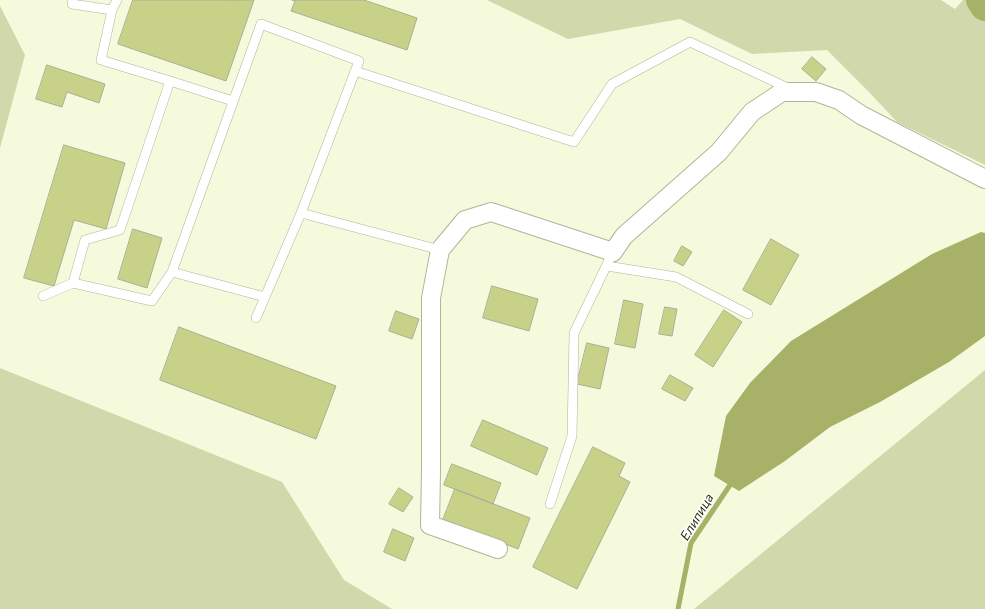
<!DOCTYPE html>
<meta charset="utf-8">
<style>
body{margin:0}
canvas{display:block;background:#f4fadb}
</style>
<canvas width="985" height="609"></canvas>
<script>
const context = document.querySelector('canvas').getContext('2d');
context.lineJoin = 'round';
function fillPath(path, color) {
  context.fillStyle = color;
  context.fill(path, 'evenodd');
}
function trace(path, color, width, dash) {
  context.strokeStyle = color;
  context.lineWidth = width;
  context.lineCap = dash ? 'butt' : 'round';
  context.setLineDash(dash || []);
  context.stroke(path);
}
function write(font, color, halo, rows, align = 'center') {
  context.font = font + ' Commissioner,sans-serif';
  context.lineWidth = 3;
  context.setLineDash([]);
  context.textBaseline = 'middle';
  context.strokeStyle = halo;
  context.fillStyle = color;
  for (const [text, x, y, turn = 0] of rows) {
    context.save();
    context.translate(x, y);
    context.rotate((+turn || 0) * Math.PI / 180);
    context.textAlign = isNaN(turn) ? turn : align;
    if (halo) context.strokeText(text, 0, 0);
    context.fillText(text, 0, 0);
    context.restore();
  }
}
fillPath(new Path2D(`
 M487 0H941L955 9 963 0H985V165L897 122 869 92 827 50 752 54 680 19 568 39Z
 M0 6 25 55 0 148Z
 M0 368 282 482 344 580 392 609H0Z
 M985 370V609H694Z`), '#d1d8ab');
fillPath(new Path2D(`
 M981 232 985 233V336L949 362 880 402 830 427 785 461 739 491 714 476 726 416 750 383 791 341 932 254Z`), '#a8b168');
trace(new Path2D(`
 M678 609 691 543 730 485`), '#a8b168', 5);
trace(new Path2D(`
 M981 0 985 6`), '#a8b168', 30);
const building = new Path2D(`
 M133 0H230L232 1 233 0H254L226 81 118 44Z
 M292 0H364L417 18 407 50 291 11 295 1Z
 M812 57 826 69 816 81 802 69Z
 M47 65 105 84 99 103 67 92 62 107 36 99Z
 M64 145 125 163 106 229 74 220 54 286 24 278Z
 M133 229 162 238 147 288 118 279Z
 M771 239 799 255 771 305 743 290Z
 M682 246 692 252 683 266 674 261Z
 M492 286 538 299 529 331 483 318Z
 M624 300 643 304 635 348 615 344Z
 M665 307 677 309 672 336 659 334Z
 M724 310 742 322 713 367 695 355Z
 M396 311 419 319 412 339 389 331Z
 M179 327 336 386 316 439 160 380Z
 M587 343 609 348 600 389 577 384Z
 M670 375 693 388 685 401 662 389Z
 M483 420 548 448 537 475 471 446Z
 M593 447 625 463 619 476 630 482 577 589 533 567Z
 M452 464 501 483 493 504 444 485Z
 M399 488 413 497 403 512 389 504Z
 M455 489 530 518 518 549 443 520Z
 M393 529 414 538 405 561 384 552Z`);
fillPath(building, '#c7d288');
trace(building, '#aaaf93', 1);
const lane = new Path2D(`
 M73 0 72 4 112 10 101 60 170 81
 M112 10 117 0
 M355 71 574 142 612 84 690 42 790 89
 M607 266 676 277 748 314
 M172 272 152 301 73 283 85 240 120 230 170 81 233 101
 M43 296 73 283
 M265 297 172 272 261 24 359 61 301 213
 M256 318 301 213 440 250
 M550 504 572 436 574 333 613 252`);
const street = new Path2D(`
 M498 549 430 525 431 471V298L440 250 465 220 491 212 613 252 624 236 719 152 752 112 782 92H816L839 100 861 115 985 179`);
trace(lane, '#b1b599', 10);
trace(street, '#b1b599', 20);
trace(lane, '#fff', 9);
trace(street, '#fff', 18);
write('italic 13px', '#2e3111', '#fff', [
 ["Елипица",697,517,-59]
]);
</script>
